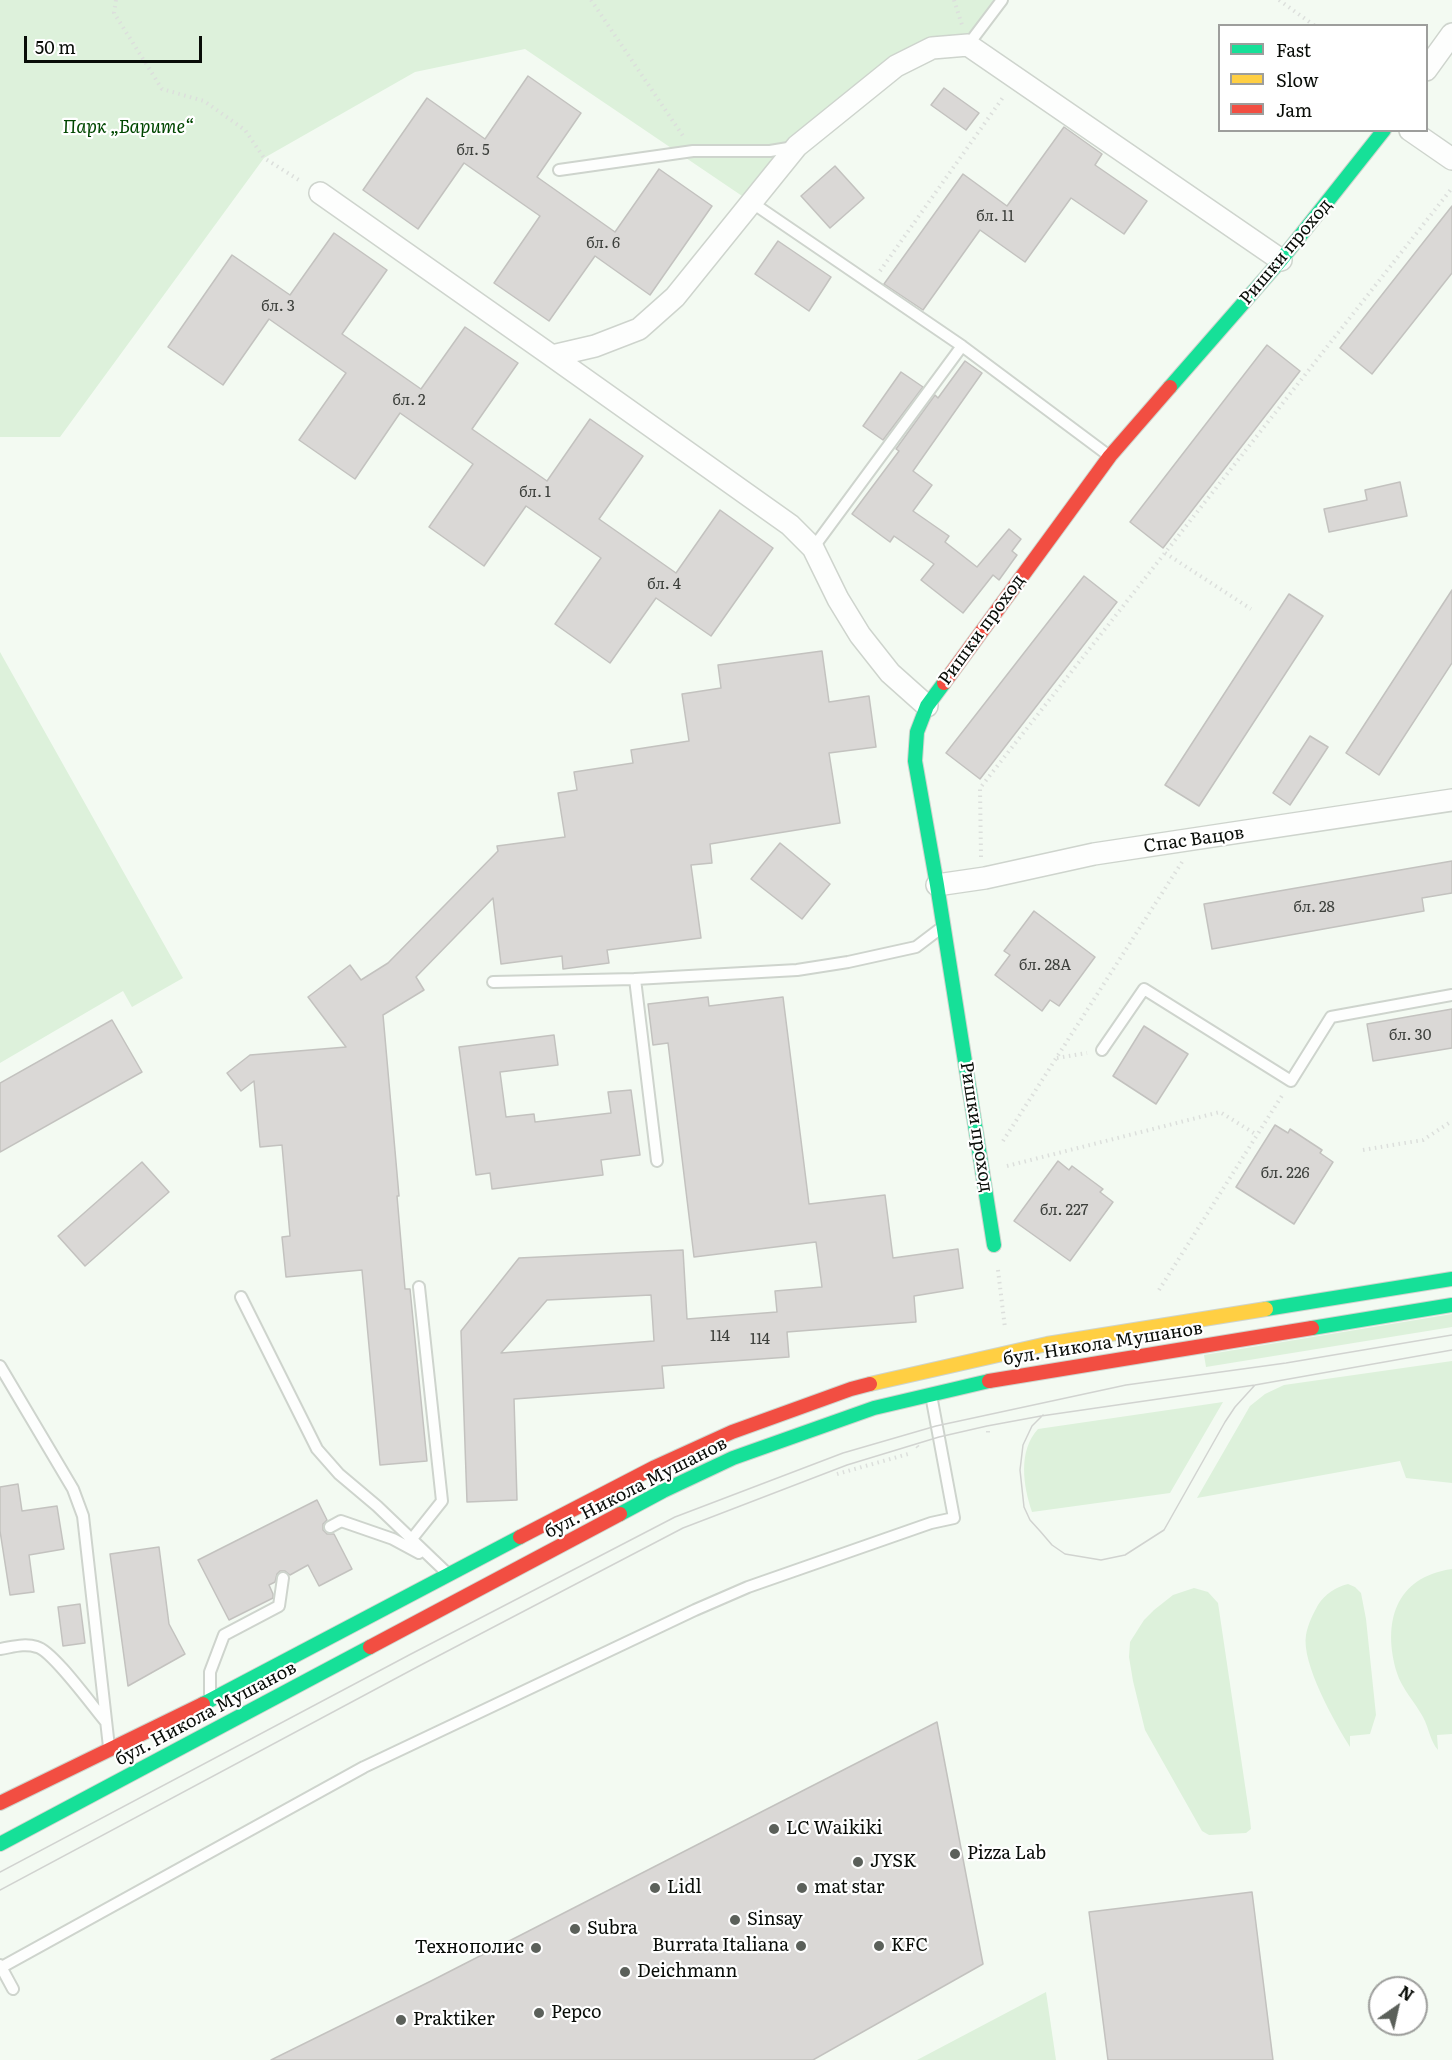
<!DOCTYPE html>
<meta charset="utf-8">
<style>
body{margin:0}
#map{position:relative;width:1452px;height:2060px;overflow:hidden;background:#f3faf2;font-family:Literata,serif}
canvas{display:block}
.legend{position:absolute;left:1218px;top:24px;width:210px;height:108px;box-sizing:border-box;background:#fff;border:2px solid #9d9e9c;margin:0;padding:8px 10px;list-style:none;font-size:18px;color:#090d08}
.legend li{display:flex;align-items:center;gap:12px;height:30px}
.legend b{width:30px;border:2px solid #9d9e9c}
.north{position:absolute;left:1368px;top:1976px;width:60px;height:60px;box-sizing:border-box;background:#fff;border:2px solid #9d9e9c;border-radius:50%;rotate:34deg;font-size:16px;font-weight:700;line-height:24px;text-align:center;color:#090d08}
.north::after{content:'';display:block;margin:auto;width:21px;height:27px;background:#5b605a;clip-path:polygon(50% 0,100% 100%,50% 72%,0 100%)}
.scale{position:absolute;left:24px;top:36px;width:178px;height:27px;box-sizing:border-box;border:3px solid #090d08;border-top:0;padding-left:8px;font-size:18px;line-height:21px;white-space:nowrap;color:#090d08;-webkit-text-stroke:4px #fff;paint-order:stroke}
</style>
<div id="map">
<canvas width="1452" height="2060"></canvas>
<ul class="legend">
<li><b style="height:8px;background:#16e098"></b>Fast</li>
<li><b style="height:8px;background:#ffcf43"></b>Slow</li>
<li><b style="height:8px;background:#f24e42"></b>Jam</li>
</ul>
<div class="north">N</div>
<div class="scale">50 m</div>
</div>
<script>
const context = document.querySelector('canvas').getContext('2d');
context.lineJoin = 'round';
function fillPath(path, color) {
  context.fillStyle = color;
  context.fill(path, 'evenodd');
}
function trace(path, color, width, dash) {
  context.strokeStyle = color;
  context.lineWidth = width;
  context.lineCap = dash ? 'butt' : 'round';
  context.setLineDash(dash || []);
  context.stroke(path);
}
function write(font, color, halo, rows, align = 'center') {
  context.font = font + ' Literata,serif';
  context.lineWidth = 4.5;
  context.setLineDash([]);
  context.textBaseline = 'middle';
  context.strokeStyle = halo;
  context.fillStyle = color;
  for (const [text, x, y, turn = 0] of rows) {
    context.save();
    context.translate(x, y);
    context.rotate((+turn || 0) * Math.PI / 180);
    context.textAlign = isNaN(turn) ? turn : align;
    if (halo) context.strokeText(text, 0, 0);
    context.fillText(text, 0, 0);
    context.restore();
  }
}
fillPath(new Path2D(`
 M0 0H1002L968 45 896 66 751 202 525 49 415 72 264 158 60 437H0Z
 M0 652 183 978 132 1007 123 991 0 1063Z
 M1452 1314V1327L1206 1367 1204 1355Z
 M1452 1361V1483L1406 1478 1400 1461 1197 1498 1250 1406 1265 1394 1284 1385Z
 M1223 1402 1170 1493 1032 1512C1023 1485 1018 1451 1038 1429Z
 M1452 1569V1734L1437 1735 1438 1750C1430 1741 1429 1728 1423 1717 1416 1704 1401 1687 1397 1673 1382 1623 1395 1577 1452 1569Z
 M1348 1584 1355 1587 1361 1593 1366 1619 1376 1715 1370 1734 1350 1736V1747C1335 1723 1301 1663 1306 1635 1308 1624 1313 1614 1318 1605 1325 1594 1336 1587 1348 1584Z
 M1194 1588 1208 1592 1218 1603 1250 1819 1251 1829 1246 1833 1209 1835 1202 1831 1145 1730 1133 1681 1129 1657 1130 1642 1144 1620 1154 1610 1173 1595Z
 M1046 1992 1056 2060H917Z`), '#ddf1db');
const building = new Path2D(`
 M528 76 581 113 537 177 615 232 659 169 712 206 650 295 595 256 549 321 494 283 540 216 464 163 418 229 363 190 427 98 485 139Z
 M944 88 979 113 966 130 931 105Z
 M1064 127 1102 154 1095 165 1147 201 1124 234 1071 198 1025 262 980 230 923 310 884 284 963 174 1007 206Z
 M835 166 864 198 830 228 801 196Z
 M1452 206V273L1372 374 1340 348Z
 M334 233 387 270 342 334 421 389 465 327 518 363 472 429 547 481 590 419 643 456 599 519 676 573 720 510 773 548 711 636 656 598 610 663 555 624 601 558 526 506 484 566 429 527 473 464 400 413 355 479 299 440 346 373 269 319 223 385 168 347 232 255 290 295Z
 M778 241 831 277 809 311 755 274Z
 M1267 345 1300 371 1163 548 1130 522Z
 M965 361 982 373 913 471 932 485 913 511 949 536 945 542 977 567 1009 529 1021 539 1012 551 1017 555 999 580 993 575 963 613 921 580 934 564 894 536 890 542 852 514 899 451 896 449 935 395 938 398Z
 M901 372 923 387 883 440 863 426Z
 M1400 482 1407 516 1329 532 1324 509 1367 500 1365 490Z
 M1084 576 1117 602 980 779 946 753Z
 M1452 590V663L1379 775 1346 753Z
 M1289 594 1323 616 1199 806 1165 785Z
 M822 651 829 702 869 696 876 747 829 753 840 823 710 844 712 863 691 865 701 938 607 950 609 963 563 969 562 956 501 964 493 898 416 977 424 990 383 1015 399 1196H397L405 1289H410L427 1461 380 1465 362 1270 286 1277 282 1237 290 1236 282 1145 260 1147 254 1081 241 1091 227 1073 250 1055 346 1047 308 997 350 965 361 980 388 963 498 851 497 846 565 837 558 793 577 790 574 772 633 763 631 750 689 741 682 694 721 688 718 665Z
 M1310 736 1328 747 1290 805 1273 793Z
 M780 843 830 884 802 919 751 879Z
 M1452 861V893L1422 898 1424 911 1212 949 1204 904Z
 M1034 911 1095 957 1059 1006 1050 1000 1042 1011 995 975 1010 955 1004 951Z
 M708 997 709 1006 783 997 809 1204 885 1195 893 1258 958 1249 963 1288 914 1296 916 1322 787 1332 789 1357 662 1366 664 1388 514 1399 517 1500 467 1502 461 1331 519 1258 683 1250 687 1319 777 1312 775 1291 822 1287 816 1242 694 1257 668 1043 653 1045 648 1004ZM651 1295 654 1341 501 1353 547 1300Z
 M1452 1009V1048L1373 1061 1367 1024Z
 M112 1020 142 1072 0 1152V1083Z
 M1144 1026 1188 1054 1156 1104 1113 1076Z
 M554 1035 558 1065 500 1072 506 1117 534 1114 535 1122 611 1113 608 1092 631 1090 640 1155 601 1160 603 1175 492 1189 490 1173 476 1175 459 1047Z
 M1275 1125 1288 1133 1290 1129 1322 1150 1320 1153 1333 1162 1294 1224 1236 1187Z
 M1058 1161 1069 1170 1072 1166 1103 1189 1100 1192 1113 1202 1070 1261 1014 1221Z
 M142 1162 169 1192 85 1266 58 1236Z
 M18 1484 22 1511 57 1506 64 1549 29 1555 34 1592 10 1595 0 1531V1487Z
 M317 1500 327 1520 323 1524V1530L327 1534H334L352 1569 319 1586 308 1565 290 1575 285 1571H280L277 1574 275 1582 269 1585 273 1594V1598L229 1620 198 1560Z
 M159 1547 169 1624 185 1654 128 1686 110 1554Z
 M80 1604 85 1643 63 1646 58 1607Z
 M937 1722 983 1964 813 2060H271L431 1981Z
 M1252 1892 1273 2060H1108L1089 1912Z`);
fillPath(building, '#dad8d6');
trace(building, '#c3c2bf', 1.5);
const lane = new Path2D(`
 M968 45 1002 0
 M559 170 693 151H770L794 147
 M751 202 962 346 1108 455
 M813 548 962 346
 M635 979 657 1161
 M493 982 635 979 797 970 848 962 916 947 941 928
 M1102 1050 1144 989 1291 1081 1331 1017 1452 995
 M241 1297 317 1449 339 1474 377 1506 447 1573
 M0 1366 73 1489 83 1516 109 1747
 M330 1527 341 1521 393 1539 419 1553
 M411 1540 442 1501 419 1287
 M0 1649C13 1647 24 1643 37 1647 53 1651 93 1707 106 1722
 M210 1697V1672L224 1635 279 1606 283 1578
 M0 1965 13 1989
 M0 1968 364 1767 695 1610 748 1587 931 1523 954 1518 931 1395`);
const street = new Path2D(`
 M1426 70 1452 34
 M1410 130 1452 159
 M320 193 552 356 595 346 639 329 675 297 797 146 896 66 932 48 968 45 1281 260
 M552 356 790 525 813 548 838 599 860 635 890 673 927 706
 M937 885 985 878 1094 854 1452 800`);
const fast = new Path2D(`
 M1170 387 1281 260 1384 130
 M944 683 927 706 917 732 915 761 937 885 994 1245
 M1266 1309 1452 1279
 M1312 1328 1452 1305
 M620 1514 663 1491 733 1458 874 1408 989 1381
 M203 1704 520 1537
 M0 1844 370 1647`);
const slow = new Path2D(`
 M870 1384 1047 1344 1266 1309`);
const jam = new Path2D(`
 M944 683 1110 456 1170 387
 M989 1381 1312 1328
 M520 1537 655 1467 732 1432 851 1389 870 1384
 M370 1647 620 1514
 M0 1803 203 1704`);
trace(lane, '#ced4cd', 14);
trace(street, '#ced4cd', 24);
trace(fast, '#ced4cd', 16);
trace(slow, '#ced4cd', 16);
trace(jam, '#ced4cd', 16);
trace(new Path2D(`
 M116 0 114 13 162 89 204 101 245 130 264 158 302 182
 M591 0 683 136
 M954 0 962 25
 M1279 0 1315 26
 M880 271 1004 96
 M1165 553 1251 609
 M981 857 980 788 1452 188
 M1057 1058 1087 1053
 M1003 1141 1182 862
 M1363 1150 1423 1140 1452 1121
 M1007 1166 1220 1112 1257 1135
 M998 1270 1005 1328
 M1159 1290 1283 1094
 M988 1431V1435
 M917 1446 920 1450
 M837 1474 908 1454`), '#dcdfdc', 4, [1.5, 4.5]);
trace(lane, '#fdfefd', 10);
trace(street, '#fdfefd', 21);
trace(fast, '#16e098', 14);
trace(slow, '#ffcf43', 14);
trace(jam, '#f24e42', 14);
trace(new Path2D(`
 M1043 1415 1032 1426 1023 1445 1020 1470 1024 1507 1030 1520 1040 1531 1052 1545 1065 1554 1101 1560 1125 1555 1164 1530 1225 1422 1235 1407 1255 1385
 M0 1872 411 1654 675 1517 843 1453 936 1426 1126 1385 1286 1363 1452 1335
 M0 1890 419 1666 683 1528 847 1465 939 1437 987 1426 1041 1416 1255 1385 1452 1350`), '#d1d3d0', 1.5);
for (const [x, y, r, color] of [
 [774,1829,6,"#5b605a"],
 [955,1854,6,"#5b605a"],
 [858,1862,6,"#5b605a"],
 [655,1888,6,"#5b605a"],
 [802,1888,6,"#5b605a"],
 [735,1920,6,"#5b605a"],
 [575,1929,6,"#5b605a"],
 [801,1946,6,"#5b605a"],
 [879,1946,6,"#5b605a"],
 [536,1948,6,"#5b605a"],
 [625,1972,6,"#5b605a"],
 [539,2013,6,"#5b605a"],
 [401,2020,6,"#5b605a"]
]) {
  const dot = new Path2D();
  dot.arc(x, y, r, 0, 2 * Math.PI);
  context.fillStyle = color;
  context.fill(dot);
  trace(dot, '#fff', 2);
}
write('15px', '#3d403c', null, [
 ["бл. 5",473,151],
 ["бл. 11",995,217],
 ["бл. 6",603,244],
 ["бл. 3",278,307],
 ["бл. 2",409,401],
 ["бл. 1",535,493],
 ["бл. 4",664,585],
 ["бл. 28",1314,908],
 ["бл. 28А",1045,966],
 ["бл. 30",1410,1036],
 ["бл. 226",1285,1174],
 ["бл. 227",1064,1211],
 ["114",720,1337],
 ["114",760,1340]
]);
write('italic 18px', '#004700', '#fff', [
 ["Парк „Барите“",128,128]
]);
write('18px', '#090d08', '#fff', [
 ["Ришки проход",1286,252,-50],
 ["Ришки проход",982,630,-54],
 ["Спас Вацов",1194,840,-8],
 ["Ришки проход",976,1127,81],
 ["бул. Никола Мушанов",1103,1344,-9],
 ["бул. Никола Мушанов",636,1488,-27],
 ["бул. Никола Мушанов",206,1714,-28]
]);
write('18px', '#090d08', '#fff', [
 ["LC Waikiki",786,1829],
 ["Pizza Lab",967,1854],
 ["JYSK",870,1862],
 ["Lidl",667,1888],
 ["mat star",814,1888],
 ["Sinsay",747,1920],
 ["Subra",587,1929],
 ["Burrata Italiana",789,1946,"right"],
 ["KFC",891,1946],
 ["Технополис",524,1948,"right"],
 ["Deichmann",637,1972],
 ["Pepco",551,2013],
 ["Praktiker",413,2020]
], 'left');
</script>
